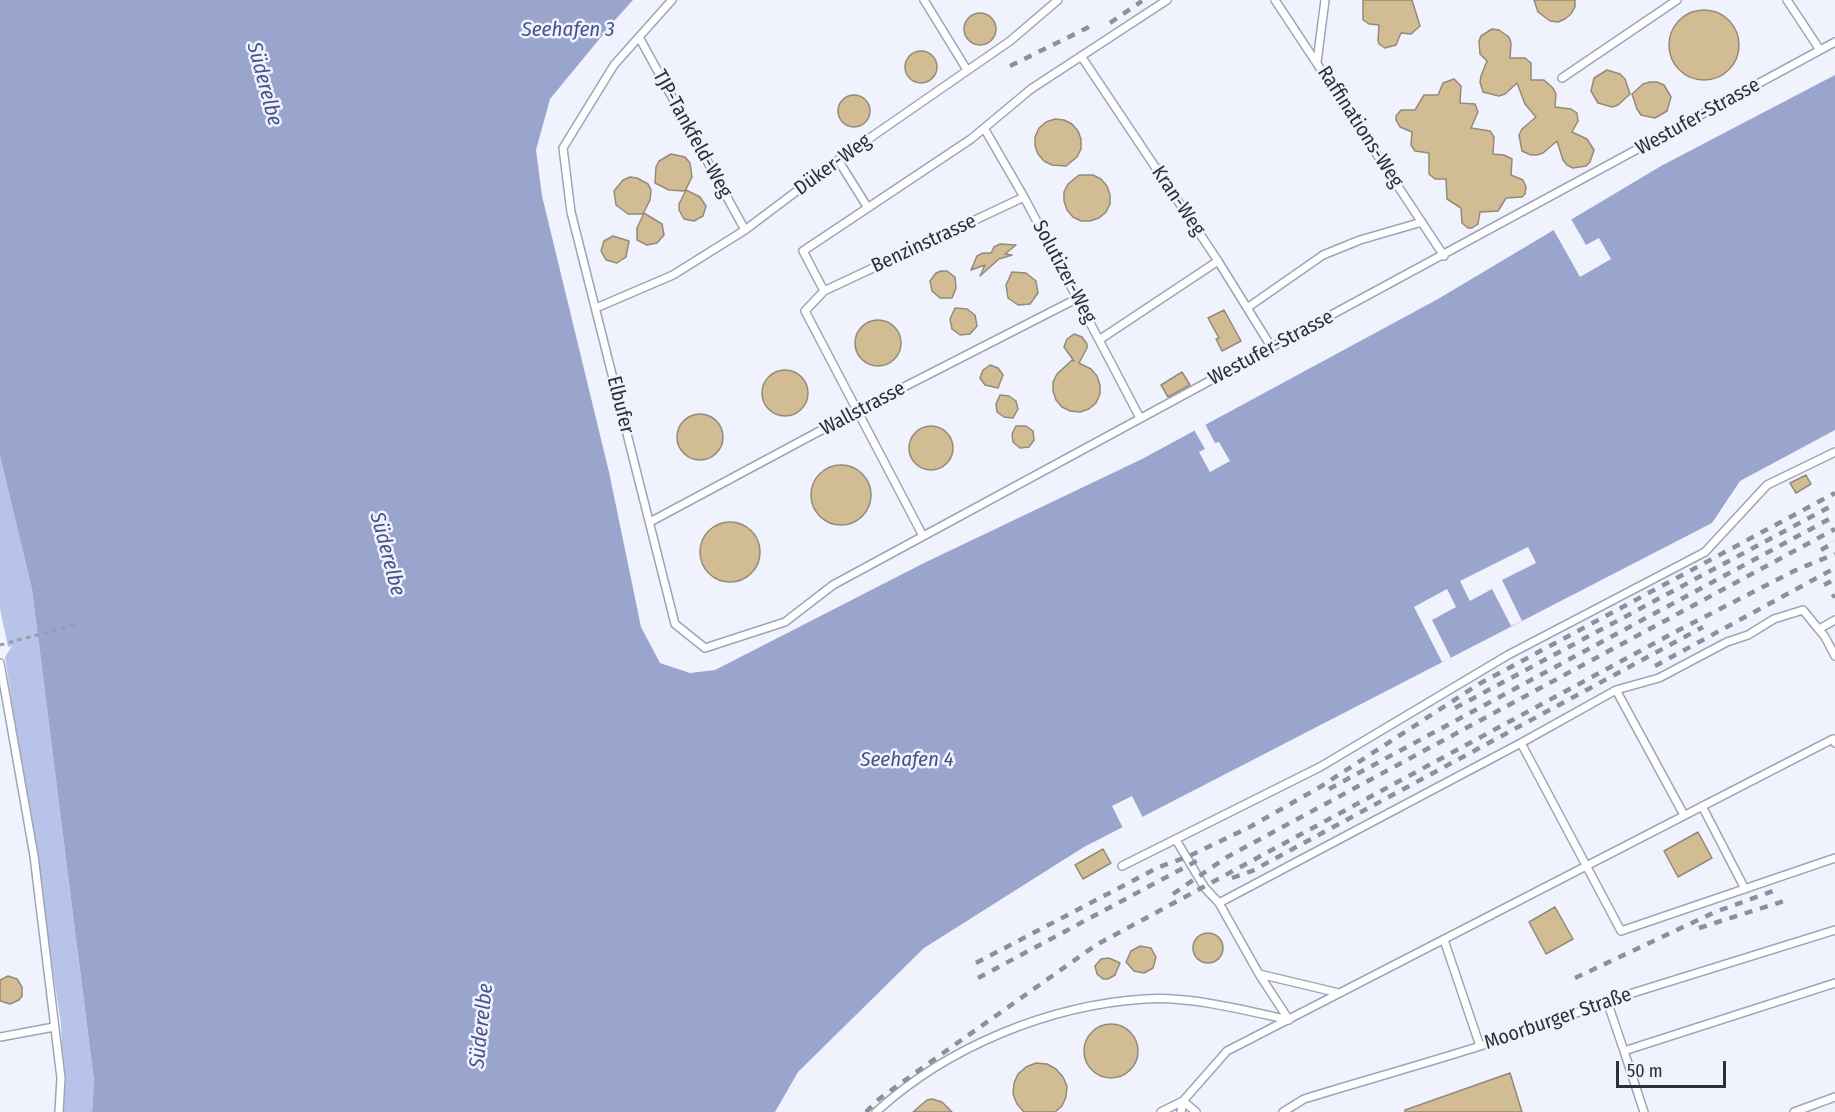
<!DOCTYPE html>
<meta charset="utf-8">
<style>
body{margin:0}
#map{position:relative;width:1835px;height:1112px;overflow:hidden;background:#f0f3fe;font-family:"Fira Sans Condensed",sans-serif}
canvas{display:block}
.scale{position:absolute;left:1616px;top:1061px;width:110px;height:27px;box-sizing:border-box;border:3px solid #2d2f36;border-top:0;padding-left:8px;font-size:18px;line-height:21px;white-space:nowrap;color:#2d2f36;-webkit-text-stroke:4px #f0f3fe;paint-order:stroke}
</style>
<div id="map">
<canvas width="1835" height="1112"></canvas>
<div class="scale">50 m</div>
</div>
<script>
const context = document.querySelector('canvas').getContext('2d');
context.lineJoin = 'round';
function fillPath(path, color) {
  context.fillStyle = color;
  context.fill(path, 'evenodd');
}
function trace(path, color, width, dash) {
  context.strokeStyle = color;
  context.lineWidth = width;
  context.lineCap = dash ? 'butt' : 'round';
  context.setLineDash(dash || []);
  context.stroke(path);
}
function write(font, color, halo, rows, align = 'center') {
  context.font = font + ' "Fira Sans Condensed",sans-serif';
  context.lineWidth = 5;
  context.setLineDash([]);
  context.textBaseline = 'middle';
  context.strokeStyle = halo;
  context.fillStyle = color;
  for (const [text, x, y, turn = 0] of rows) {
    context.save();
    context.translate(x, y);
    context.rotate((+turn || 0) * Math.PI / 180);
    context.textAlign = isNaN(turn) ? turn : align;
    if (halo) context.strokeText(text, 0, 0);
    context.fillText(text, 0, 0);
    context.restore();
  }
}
fillPath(new Path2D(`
 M0 456 32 589 94 1081 92 1112H64L61 1024 5 657 12 646 8 647 0 609Z`), '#b8c3ea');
fillPath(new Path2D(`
 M0 0H633L615 20 550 99 536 150 542 196 609 472 641 627 660 663 690 673 715 670 924 563 1142 459 1438 299 1661 166 1835 75V430L1740 481 1712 523 1084 847 924 948 798 1072 775 1112H92L94 1081 32 589 0 456Z`), '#9aa5cd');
fillPath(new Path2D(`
 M1570 217 1586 245 1599 238 1611 259 1580 277 1552 227Z
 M1204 422 1215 443 1219 442 1230 461 1210 472 1199 452 1205 449 1193 428Z
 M1528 547 1536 563 1502 580 1522 621 1511 626 1492 589 1470 601 1460 581Z
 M1447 589 1456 607 1432 620 1451 658 1442 662 1414 607Z
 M1132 796 1144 820 1124 830 1112 806Z`), '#f0f3fe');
const building = new Path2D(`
 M1363 0H1412L1420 26 1411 34 1401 33 1396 45 1385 48 1379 44 1378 40 1379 25 1369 24 1363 20Z
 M1534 0H1575V7L1571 14 1565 19 1558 22 1550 21 1538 12Z
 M1669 45a35 35 0 1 1 70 0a35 35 0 1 1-70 0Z
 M964 29a16 16 0 1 1 32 0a16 16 0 1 1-32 0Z
 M1492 29 1499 30 1509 37 1511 43 1510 58H1525L1531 63V80H1544L1553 88 1556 94 1555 107 1571 109 1577 113 1578 121 1572 132 1587 139 1594 150 1590 162 1586 166 1573 168 1567 165 1563 160 1557 141 1543 153 1537 155H1531L1522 151 1519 135 1522 129 1536 117 1525 104 1517 83 1505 94 1499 96 1483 92 1480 82 1481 76 1487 61 1480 54 1479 41 1481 36Z
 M905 67a16 16 0 1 1 32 0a16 16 0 1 1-32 0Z
 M1607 70 1620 74 1625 79 1630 94 1618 105 1612 107 1598 103 1591 91 1594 78Z
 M1454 79 1461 86 1460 103 1475 104 1478 112 1471 128 1490 131 1494 137 1493 154 1504 155 1512 159 1511 175 1523 180 1526 187 1525 194 1522 197 1506 198 1498 211 1480 212 1478 224 1472 228H1468L1462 223 1461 208 1447 199 1446 179H1435L1429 174V153L1415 151 1411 145 1412 132 1400 127 1396 120V116L1401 110H1415L1424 95H1438L1443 83Z
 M1650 82H1657L1664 85 1671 97 1667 111 1655 118 1641 115 1637 109 1632 94 1643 84Z
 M838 111a16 16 0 1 1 32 0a16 16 0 1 1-32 0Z
 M1055 119 1064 120 1072 124 1078 131 1081 139V149L1077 157 1066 166 1052 165 1044 161 1038 154 1035 146V137L1039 128 1046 122Z
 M671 154 685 157 690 163 692 177 685 191 669 190 655 183 656 167 659 161Z
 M1079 175H1093L1101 179 1107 186 1110 195V204L1106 212 1099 218 1090 221H1081L1073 217 1067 210 1064 201V192L1068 184Z
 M630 177 637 178 648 184 651 190 650 200 643 214H628L616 205 614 191 623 180Z
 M686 190 700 197 706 206 703 216 694 221 684 219 679 210V204Z
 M644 213 662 224 664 235 657 243 647 245 637 240V228Z
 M613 236 629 241 626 257 617 263 606 260 601 251 604 241Z
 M1000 244 1016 245 1005 254 1012 255 999 259 980 276 985 265 971 270 977 256 983 253H991L994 247Z
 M941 271H947L955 277 956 288 952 298H940L932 291 930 281 936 273Z
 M1012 272 1026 273 1036 281 1038 293 1030 304 1018 305 1008 298 1006 285Z
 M955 308 967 309 975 315 977 326 970 334 960 335 952 329 950 319Z
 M1224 310 1241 341 1222 351 1216 339 1219 338 1208 318Z
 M855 343a23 23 0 1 1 46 0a23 23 0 1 1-46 0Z
 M1074 334 1082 337 1087 344V348L1079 363 1091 369 1097 376 1100 385V394L1096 403 1089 409 1080 412 1070 411 1062 407 1056 400 1053 391V382L1057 374 1072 360 1074 361 1064 347 1067 339Z
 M990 365 998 368 1003 375 998 388 985 385 980 378 983 370Z
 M762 393a23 23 0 1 1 46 0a23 23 0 1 1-46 0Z
 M1182 372 1190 385 1168 397 1161 385Z
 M1000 395 1009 396 1016 401 1018 409 1013 418 1004 417 997 412 996 404Z
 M677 437a23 23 0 1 1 46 0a23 23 0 1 1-46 0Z
 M1016 426H1026L1033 431 1034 440 1029 447 1020 448 1013 442 1012 434Z
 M909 448a22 22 0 1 1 44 0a22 22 0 1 1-44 0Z
 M811 495a30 30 0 1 1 60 0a30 30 0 1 1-60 0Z
 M1806 475 1811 484 1796 493 1790 483Z
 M700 552a30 30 0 1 1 60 0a30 30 0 1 1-60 0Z
 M1698 832 1712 858 1678 877 1664 851Z
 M1103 849 1111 863 1083 879 1075 865Z
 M1555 907 1573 939 1546 954 1529 922Z
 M1193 948a15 15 0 1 1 30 0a15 15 0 1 1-30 0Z
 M1140 946 1151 948 1156 957 1153 968 1144 973 1134 971 1126 962 1131 951Z
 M1109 958 1120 963 1115 975 1108 979H1103L1097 974 1095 966 1101 959Z
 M8 976 17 979 22 987V996L19 1000 10 1004 0 1001V980Z
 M1084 1051a27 27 0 1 1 54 0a27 27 0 1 1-54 0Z
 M1036 1063 1047 1064 1056 1069 1063 1077 1067 1086 1066 1097 1062 1106 1055 1112H1024L1017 1104 1013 1094 1014 1083 1018 1074 1026 1067Z
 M1510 1073 1522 1112H1405V1110Z
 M932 1099 942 1102 952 1112H913L927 1100Z`);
fillPath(building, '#d1bc93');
trace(building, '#938a7a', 1.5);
const lane = new Path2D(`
 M672 0 614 65 563 148 571 212 675 624 705 648 785 622 833 585 1835 42
 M924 0 967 70
 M1275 0 1444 256
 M1787 0 1820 50
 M639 37 745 230
 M1081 56 1218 261 1272 348
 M1317 62 1325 0
 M1562 78 1677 0
 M984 128 1024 197 1140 418
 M838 160 868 208
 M824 291 803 251 971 139 1031 89 1167 0
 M596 308 673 275 745 230 838 160 1010 41 1058 0
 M1247 308 1323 255 1360 240 1422 222
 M1099 340 1218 261
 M650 522 857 411 1078 298
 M923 536 805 311 824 291 1024 197
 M1819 629 1835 620
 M0 663 34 856 61 1078 59 1112
 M1616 690 1684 815
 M1521 743 1621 931 1835 858
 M1702 806 1745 889
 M1176 840 1205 888 1219 903 1259 974 1289 1020
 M1122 866 1320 767 1508 655 1705 552 1767 485 1835 452
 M1219 903 1521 743 1616 690 1659 678 1727 642 1748 635 1774 619 1803 610 1825 637 1835 656
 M1444 940 1480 1046
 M1259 974 1339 993
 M1607 1001 1624 1051 1835 983
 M0 1037 54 1027
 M1624 1051 1644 1112
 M876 1112C947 1047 1049 1005 1145 999 1190 996 1244 1010 1289 1020
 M1161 1112 1183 1101 1196 1112
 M1181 1112 1183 1101 1227 1051 1833 739 1835 743
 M1283 1112 1304 1099C1405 1068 1509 1041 1607 1001L1835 930
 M1794 1112 1835 1097`);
trace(lane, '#9fa4b6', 10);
trace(new Path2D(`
 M0 645 78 624`), '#9a9ca5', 3, [4.5, 4.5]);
trace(lane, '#fff', 7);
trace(new Path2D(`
 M1110 23 1142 1
 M1010 66 1091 26
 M1821 550 1835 542
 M1824 585 1835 579
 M1832 597 1835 595
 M1655 666 1835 568
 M1455 708 1835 504
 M1329 789 1835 516
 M1232 878 1252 871 1703 627
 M1173 894 1227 857 1835 529
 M1699 928 1784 901
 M976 963 1159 867 1187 857 1248 828 1320 787 1479 684 1835 493
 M978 978 1202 858
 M1575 978 1715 912 1776 890
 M866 1112 879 1099 929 1063 1096 945 1677 631 1796 570 1835 554`), '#8e9099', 4.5, [8, 8]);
write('20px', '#2d2f36', '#f0f3fe', [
 ["Westufer-Strasse",1698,117,-29],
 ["Raffinations-Weg",1360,127,57],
 ["TJP-Tankfeld-Weg",692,134,61],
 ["Düker-Weg",833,165,-36],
 ["Kran-Weg",1178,201,56],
 ["Benzinstrasse",924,244,-25],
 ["Solutizer-Weg",1064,272,62],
 ["Westufer-Strasse",1271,348,-28],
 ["Elbufer",620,405,76],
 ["Wallstrasse",863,409,-28],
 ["Moorburger Straße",1558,1019,-19]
]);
write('italic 21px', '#465289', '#f0f3fe', [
 ["Seehafen 3",568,30],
 ["Süderelbe",264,84,75],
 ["Süderelbe",387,554,75],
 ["Seehafen 4",907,760],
 ["Süderelbe",482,1026,-84]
]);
</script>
